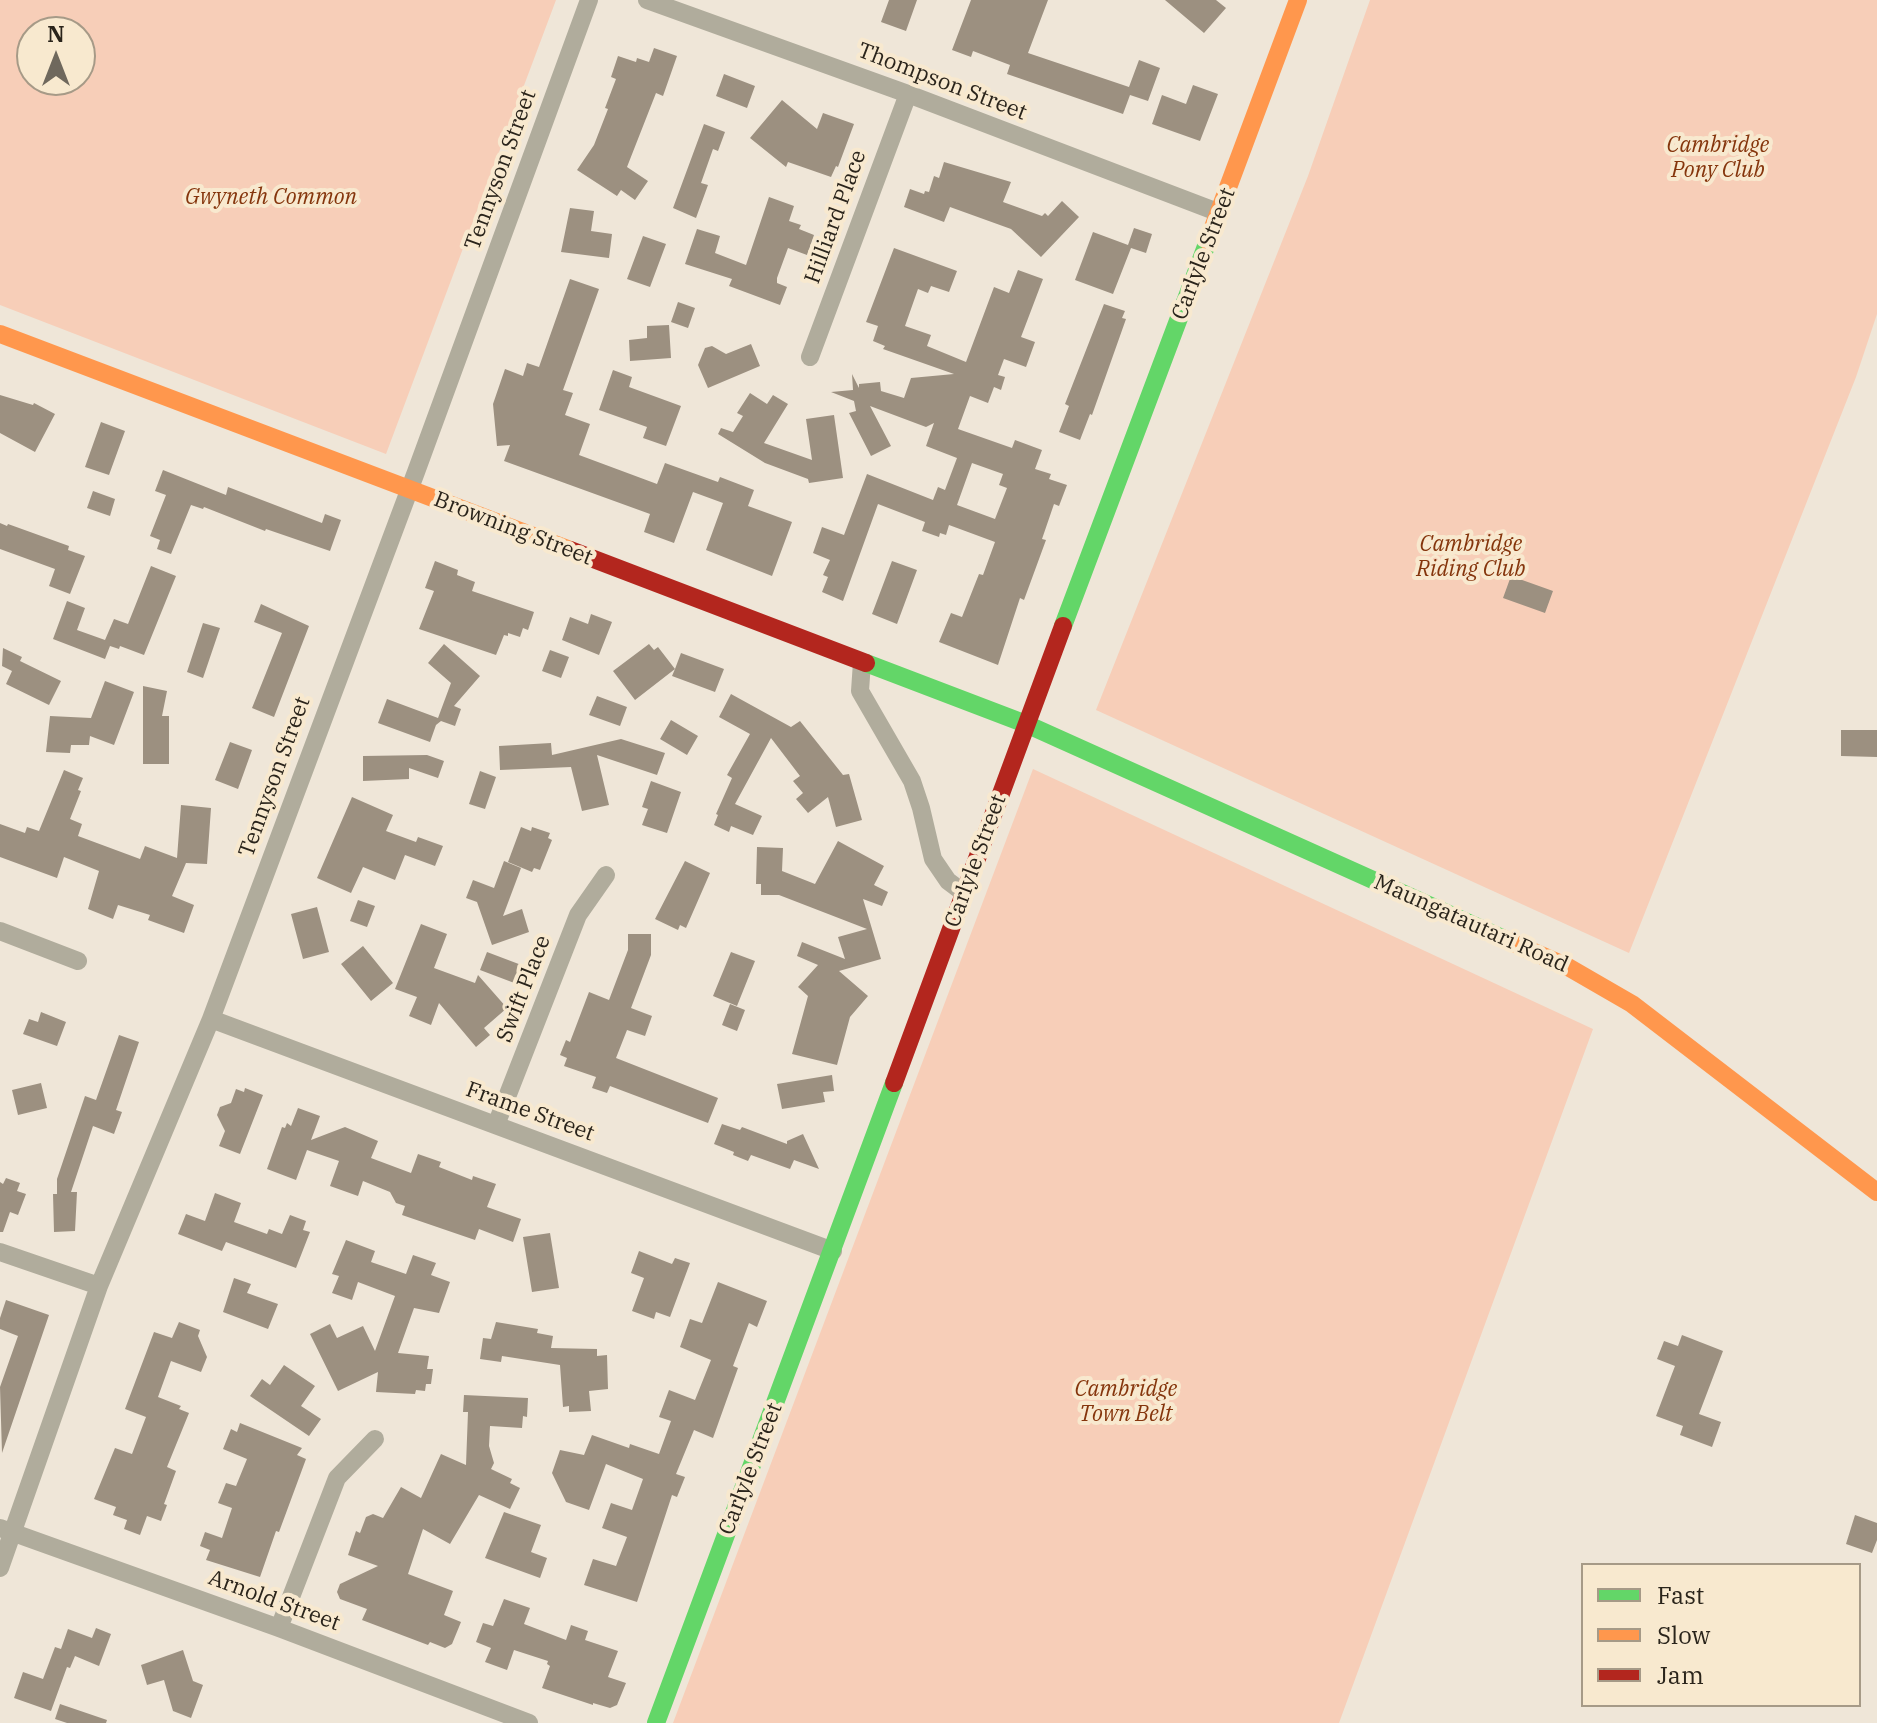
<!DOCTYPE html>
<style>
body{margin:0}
#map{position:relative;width:1877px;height:1723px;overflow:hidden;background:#efe6d8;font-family:"IBM Plex Serif",serif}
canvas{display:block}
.legend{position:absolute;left:1581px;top:1563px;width:280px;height:144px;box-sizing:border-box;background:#f8e9cf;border:2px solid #a69a87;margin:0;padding:10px 14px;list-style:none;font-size:24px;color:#2a241b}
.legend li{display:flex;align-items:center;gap:16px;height:40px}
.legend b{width:40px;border:2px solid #a69a87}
.north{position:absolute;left:16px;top:16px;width:80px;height:80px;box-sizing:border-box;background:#f8e9cf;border:2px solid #a69a87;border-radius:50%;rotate:0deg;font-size:22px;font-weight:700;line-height:32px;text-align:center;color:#2a241b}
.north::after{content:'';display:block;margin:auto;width:28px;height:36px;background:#6f685d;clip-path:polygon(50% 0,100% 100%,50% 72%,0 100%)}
</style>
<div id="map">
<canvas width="1877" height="1723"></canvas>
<ul class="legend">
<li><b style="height:10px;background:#63d668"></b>Fast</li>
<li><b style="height:10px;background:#ff974d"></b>Slow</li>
<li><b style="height:10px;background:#b3261e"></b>Jam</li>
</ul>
<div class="north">N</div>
</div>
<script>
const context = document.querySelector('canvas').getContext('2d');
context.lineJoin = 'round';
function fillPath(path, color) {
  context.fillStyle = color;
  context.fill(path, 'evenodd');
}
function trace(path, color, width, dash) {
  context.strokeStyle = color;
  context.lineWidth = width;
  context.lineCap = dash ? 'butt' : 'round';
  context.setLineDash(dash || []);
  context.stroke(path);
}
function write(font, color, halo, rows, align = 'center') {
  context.font = font + ' "IBM Plex Serif",serif';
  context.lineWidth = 8;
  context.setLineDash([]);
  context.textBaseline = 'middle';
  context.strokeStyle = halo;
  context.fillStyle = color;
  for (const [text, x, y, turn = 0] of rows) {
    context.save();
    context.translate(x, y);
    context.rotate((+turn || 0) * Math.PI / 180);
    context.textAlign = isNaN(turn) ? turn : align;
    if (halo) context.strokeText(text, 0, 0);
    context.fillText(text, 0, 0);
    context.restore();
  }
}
fillPath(new Path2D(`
 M0 0H556L386 454 0 305ZM80 32V80H32V32Z
 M1370 0H1877V314L1856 377 1629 953 1096 710 1308 176Z
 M1033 769 1593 1029 1339 1723H673Z`), '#f7ceb8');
fillPath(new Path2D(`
 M889 0H917L906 31 881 22Z
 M971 0H1048L1028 53 1129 87 1139 60 1160 68 1148 101 1130 95 1123 114 1007 74 1010 65 973 51 971 57 952 50Z
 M1165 0H1216L1226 8 1204 33Z
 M654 48 677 56 663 96 656 93 627 167 648 181 635 200 621 190 617 196 577 170 594 145 608 109 605 108 616 79 611 77 618 56 636 62 637 58 649 62Z
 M724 74 755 86 747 108 716 96Z
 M1193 85 1218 94 1200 141 1152 124 1162 95 1186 104Z
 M782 100 817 129 823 113 854 124 838 167 836 166 831 177 788 162 786 167 750 138Z
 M704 124 725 132 718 151 713 149 701 183 708 185 696 218 673 208Z
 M944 162 1011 182 1003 202 1042 216 1045 213 1048 216 1062 201 1079 217 1041 257 1011 229 950 207 944 222 904 207 910 189 924 194 925 191 929 192 934 176 939 178Z
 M769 197 794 206 789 221 801 225 799 229 814 235 807 255 788 248 777 278V283L787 287 780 305 729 286 732 279 685 264 697 229 720 236 715 253 746 265Z
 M570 208 594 211 591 231 612 234 609 258 561 252Z
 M1134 228 1152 234 1146 253 1131 248 1113 294 1075 280 1093 232 1128 245Z
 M643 236 666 244 650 287 627 279Z
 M894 248 957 271 949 292 931 286 928 293 918 289 905 326 931 335 927 346 966 362 994 287 1009 293 1018 270 1043 279 1021 337 1035 342 1026 367 1004 359 998 375 1005 377 1001 390 994 387 988 403 970 396 958 429 1012 448 1015 440 1042 450 1035 469 1051 474 1049 479 1067 485 1059 506 1054 504 1042 539 1046 540 1024 600 1020 598 998 665 939 642 951 613 962 617 979 574 983 575 995 542 949 525 946 535 940 533 939 537 922 531 925 522 878 504 843 601 822 592 828 577 823 575 830 560 813 553 822 527 844 535 867 474 933 500 938 487 945 490 957 458 926 446 934 423 926 427 870 406 891 446 871 456 849 413 856 411 854 401 831 392 853 390 852 374 859 388V384L880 382 881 391 904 398 911 378 954 374 883 349 885 346 873 341 878 326 866 322ZM972 463 1003 474 999 485 1007 488 995 519 957 505Z
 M570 279 599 289 563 390 573 393 565 415 590 424 579 455 657 484 665 463 718 482 720 477 754 490 748 506 792 522 772 576 706 550 723 503 693 492 674 543 644 532 650 514 504 461 510 445 497 446 493 404 505 369 523 376 527 363 539 367Z
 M678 302 695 308 688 328 671 322Z
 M1104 304 1125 311 1122 318 1126 319 1092 415 1090 414 1080 440 1059 432 1069 406 1065 404Z
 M669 325 671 358 630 361 629 340 647 338V326Z
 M751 344 760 366 708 388 698 365 705 348 712 346 726 354Z
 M613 370 632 377 629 387 681 406 666 446 643 438 647 427 599 410Z
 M750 393 767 404 773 395 788 404 764 443 812 460 806 419 834 415 843 478 809 483 808 479 765 463 718 434 721 428 733 432 743 416 737 413Z
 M0 395 33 405 34 403 55 414 35 452 0 433Z
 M101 422 125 431 109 475 85 467Z
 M163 470 226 495 228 487 322 523 325 514 341 520 330 551 266 529 265 531 204 507 203 509 191 505 171 554 157 549 160 540 150 536 166 495 155 491Z
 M93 491 115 499 110 516 87 508Z
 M0 523 7 526 8 524 69 546 68 550 85 556 70 594 49 586 55 569 0 549Z
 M435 561 458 570 457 575 475 582 472 591 534 612 528 630 523 628 520 637 508 633V636L504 635 496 655 419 629 434 591 425 588Z
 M892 561 917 570 897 624 872 614Z
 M151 566 176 576 144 655 120 646 119 649 110 646 105 659 53 639 67 601 85 608 77 630 105 640 114 619 128 624Z
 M1511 576 1553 591 1545 613 1503 598Z
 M261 604 309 626 274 717 252 708 282 633 254 622Z
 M591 614 612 622 599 655 562 640 570 617 588 624Z
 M203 623 220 628 203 678 187 672Z
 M444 644 480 676 454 706 461 709 455 726 441 721 436 725 430 742 378 723 387 699 438 718 451 683 428 663Z
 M649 644 654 650 658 647 675 669 681 653 724 669 715 692 672 676 675 669 635 700 613 671Z
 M3 648 22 657 20 661 61 681 49 705 6 684 12 671 2 666Z
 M550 650 569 657 561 678 542 671Z
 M105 681 134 692 114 745 90 736 89 745H71L70 753 46 752 50 716 91 718Z
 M143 686 167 691 162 716H169V764H143Z
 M731 694 791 727 800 721 843 775 849 774 862 820 836 827 828 797 808 813 796 799 803 793 793 781 800 776 771 738 735 804 762 816 753 835 731 826 729 832 714 825 718 815 716 814 732 778 727 775 750 734 719 717Z
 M597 696 627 707 620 726 589 715Z
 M671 720 698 736 687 755 660 739Z
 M1841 730H1877V757L1841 756Z
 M621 739 665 753 657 775 597 755 609 805 582 811 571 767 500 770 499 746 551 743 552 755Z
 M230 742 252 750 238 789 215 780Z
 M427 755 444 761 438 778 409 768V779L363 781V756Z
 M64 770 83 778 78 790 81 791 70 819 82 824 78 836 140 859 145 846 177 858 181 805 211 808 207 864 186 863 172 896 194 905 184 933 148 920 150 915 118 905 113 919 88 909 99 871 64 857 57 878 0 857V824L25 833 27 827 39 831Z
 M480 771 496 777 485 809 469 804Z
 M651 781 681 792 667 833 642 825 648 809 642 807Z
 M352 797 393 815 386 831 416 842 418 837 443 846 435 866 405 855 395 880 363 867 351 893 317 878Z
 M521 827 531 831 532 827 550 833 548 838 552 840 540 870 534 868 532 872 508 862Z
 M838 841 884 866 874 885 888 892 882 906 863 899 881 959 839 971 868 996 850 1017 837 1065 792 1054 808 996 798 987 818 965 797 956 802 942 845 959 838 937 867 929 779 895H761V884H756L757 847 783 848 782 871 815 884Z
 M504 861 521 868 503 916 522 909 529 932 492 945 477 902 466 898 473 880 494 888Z
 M685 861 710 873 686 928 680 925 678 930 655 919Z
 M358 900 375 906 367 927 350 921Z
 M317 907 329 952 303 959 291 914Z
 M421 924 447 934 434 968 475 983 478 975 507 1008 484 1028 490 1035 476 1047 439 1003 431 1025 409 1016 417 997 395 989Z
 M628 934H651V955L631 1008 652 1016 645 1036 627 1030 616 1058 718 1098 708 1123 610 1086 607 1093 592 1088 596 1077 564 1066 567 1058 560 1055 566 1040 570 1042 589 992 609 1000 628 950Z
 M363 946 393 983 371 1001 341 964Z
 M487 952 524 966 517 984 480 970Z
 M731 952 755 961 737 1006 713 996Z
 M730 1004 745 1010 737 1031 722 1025Z
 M41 1012 66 1022 57 1046 23 1034 29 1019 38 1022Z
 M119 1035 139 1042 116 1110 122 1112 114 1134 93 1126 71 1192H77L75 1231 54 1232 53 1194H57V1179L85 1096 96 1100Z
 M832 1075 834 1091 823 1092 825 1102 782 1109 777 1084Z
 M41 1083 47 1108 18 1115 12 1090Z
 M245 1088 263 1095 240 1154 219 1146 225 1131 217 1115 220 1107 231 1103 236 1089 244 1092Z
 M298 1108 320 1116 311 1140 345 1127 378 1141 371 1158 411 1173 418 1154 441 1162 439 1167 472 1180 473 1176 496 1184 487 1207 521 1219 513 1242 479 1229 475 1240 402 1215 405 1206 396 1203 390 1192 363 1181 358 1196 330 1186 339 1161 307 1150 296 1180 267 1169 282 1127 285 1128 287 1123 291 1126Z
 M722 1124 740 1130 742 1127 787 1144V1141L803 1134 819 1169 794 1160 790 1169 751 1155 748 1161 733 1155 734 1152 714 1144Z
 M6 1178 20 1183 17 1191 26 1194 18 1215 10 1212 3 1232H0V1182L3 1184Z
 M215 1193 241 1203 234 1222 267 1234 269 1229 282 1234 290 1215 306 1221 303 1230 310 1232 296 1268 226 1242 222 1251 178 1234 186 1214 205 1221Z
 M550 1233 559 1288 532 1292 523 1237Z
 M346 1240 375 1251 371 1262 406 1274 413 1255 436 1263 431 1275 450 1282 439 1313 414 1308 398 1353 429 1356 427 1369H433L431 1384H426L425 1391 416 1390 415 1394 376 1392 378 1372 338 1391 310 1334 330 1324 337 1338 363 1326 375 1351 395 1296 358 1282 352 1300 332 1293 339 1276 332 1274Z
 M639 1251 672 1264 675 1258 690 1263 670 1317 656 1312 654 1319 632 1311 644 1278 631 1273Z
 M234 1278 251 1284 247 1293 278 1304 268 1329 223 1312Z
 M718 1282 767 1301 757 1327 749 1323 733 1366 738 1368 713 1438 694 1430 676 1474 685 1477 677 1497 672 1495 637 1602 584 1585 593 1559 616 1566 627 1537 602 1528 611 1503 632 1510 643 1479 606 1464 589 1510 566 1502 552 1473 560 1450 584 1455 592 1435 629 1448 630 1444 659 1454 671 1421 659 1417 669 1390 695 1400 711 1360 680 1347 690 1319 702 1323Z
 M6 1300 49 1315 2 1453 0 1387 18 1336 0 1329V1318Z
 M179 1322 200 1330 198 1336 207 1357 201 1372 171 1361 158 1397 181 1406 179 1409 189 1413 167 1467 176 1471 164 1504 167 1505 161 1521 147 1516 140 1535 124 1529 127 1520 113 1515 116 1507 94 1499 115 1448 132 1454 146 1417 125 1409 154 1332 172 1338Z
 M496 1322 538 1329 537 1333 553 1336 551 1348 597 1349V1356L607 1355 608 1389 589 1391 591 1411 569 1412V1406L563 1407 560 1365 502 1356 501 1362 480 1359 483 1338 491 1339Z
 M1682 1335 1723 1351 1699 1414 1721 1422 1712 1447 1680 1435 1683 1426 1656 1416 1675 1366 1657 1359 1664 1341 1678 1346Z
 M284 1365 315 1386 301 1406 321 1419 309 1436 250 1396 262 1379 270 1385Z
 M464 1395 528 1398 527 1417 523 1416 522 1428 490 1426 489 1446 494 1463 491 1469 512 1479 510 1483 520 1488 510 1509 479 1495 450 1544 423 1529 408 1574 453 1591 444 1615 461 1622 452 1644 445 1648 430 1642 428 1645 362 1620 367 1609 340 1599 337 1592 340 1584 378 1566 348 1555 356 1531 360 1533 366 1517 373 1514 383 1518 401 1487 421 1498 441 1454 466 1465 468 1412H463Z
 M240 1423 302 1448 297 1455 306 1459 279 1532 276 1531 260 1577 206 1560 210 1550 200 1546 205 1532 222 1538 232 1508 218 1503 226 1483 236 1486 247 1459 223 1449 231 1429 237 1432Z
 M504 1512 541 1525 531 1552 547 1558 540 1578 485 1558Z
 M1855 1515 1877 1523V1540L1872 1553 1846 1544Z
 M504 1599 530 1608 524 1624 566 1640 571 1625 588 1631 585 1640 618 1651 608 1677 626 1683 617 1705 610 1708 593 1703V1705L542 1688 550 1666 547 1664 548 1661 514 1650 507 1670 485 1662 491 1648 476 1642 483 1623 493 1626Z
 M96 1628 111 1634 99 1666 75 1656 70 1668 67 1667 51 1711 14 1698 23 1672 43 1679 55 1647 61 1649 68 1629 92 1638Z
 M183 1650 193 1681 203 1685 191 1718 173 1711 164 1680 147 1685 141 1665Z
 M60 1704 107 1720 106 1723H67L55 1719Z`), '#9c9080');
trace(new Path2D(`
 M647 0 908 94 1220 213
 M810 357 908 94
 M862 662 860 691 912 781 921 808 933 859 948 881 964 893
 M0 931 78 961
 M211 1019 833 1251
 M496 1125 578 915 606 875
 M0 1252 99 1286
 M0 1528 279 1628 529 1723
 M0 1568 99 1286 211 1019 416 472 589 0
 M279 1628 337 1478 375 1439`), '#b0ac9c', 18);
trace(new Path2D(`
 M1063 626 1208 241
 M866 663 1026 724 1502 938
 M656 1723 894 1083`), '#63d668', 18);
trace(new Path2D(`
 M1208 241 1298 0
 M0 334 570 550
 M1502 938 1568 967 1632 1004 1877 1192`), '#ff974d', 18);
trace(new Path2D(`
 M570 550 866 663
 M894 1083 1063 626`), '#b3261e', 18);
write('22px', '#2a241b', '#f8e9cf', [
 ["Thompson Street",942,82,21],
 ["Tennyson Street",501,170,-70],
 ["Hilliard Place",836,217,-70],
 ["Carlyle Street",1204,254,-69],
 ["Browning Street",513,529,21],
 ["Tennyson Street",275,777,-70],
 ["Carlyle Street",976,861,-70],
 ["Maungatautari Road",1471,924,24],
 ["Swift Place",524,989,-69],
 ["Frame Street",530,1112,20],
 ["Carlyle Street",751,1469,-69],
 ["Arnold Street",274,1601,20]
]);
write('italic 22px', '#85350c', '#f8e9cf', [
 ["Cambridge",1718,146],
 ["Pony Club",1718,171],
 ["Gwyneth Common",271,198],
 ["Cambridge",1471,545],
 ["Riding Club",1471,570],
 ["Cambridge",1126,1390],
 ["Town Belt",1126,1415]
]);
</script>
